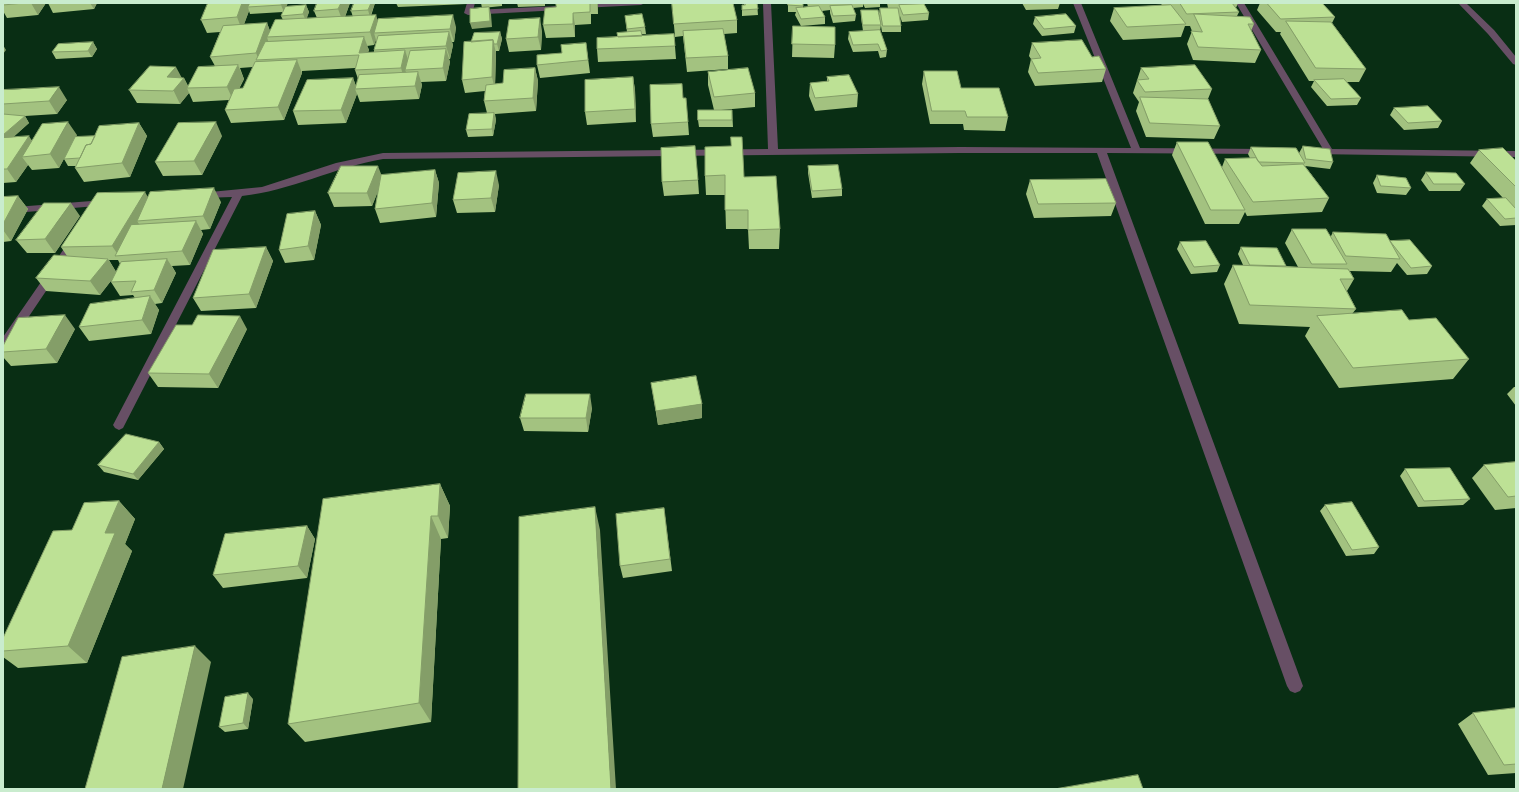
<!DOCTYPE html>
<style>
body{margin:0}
#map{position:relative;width:1519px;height:792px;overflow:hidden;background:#092e14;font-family:Karla,sans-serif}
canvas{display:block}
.frame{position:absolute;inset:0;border:4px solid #c9ecce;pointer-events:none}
</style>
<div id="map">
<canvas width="1519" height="792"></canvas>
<div class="frame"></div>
</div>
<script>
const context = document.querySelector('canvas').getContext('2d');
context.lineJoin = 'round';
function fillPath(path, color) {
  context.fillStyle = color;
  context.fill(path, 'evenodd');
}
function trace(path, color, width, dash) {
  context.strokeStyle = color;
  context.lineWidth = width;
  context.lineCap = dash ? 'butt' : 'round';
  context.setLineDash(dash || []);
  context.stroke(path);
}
fillPath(new Path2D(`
 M467 3H475L473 10 560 6 564 8 560 10 468 15 464 13Z
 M645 3 641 5 582 8 578 6C585 0 633 3 645 3Z
 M763 3H771L778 149 960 147 1131 148 1073 3H1081L1140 148 1268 149 1270 151 1265 154 1107 153 1303 686 1300 691 1295 693 1290 691 1287 686 1097 153H960L383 159C335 167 290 191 242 196L123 428 119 430 115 428 113 425 232 197 203 198 200 197 198 195 200 193 262 187 336 163 383 153 768 149Z
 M1236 3H1244L1332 149 1516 151V157L1312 154 1310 152 1312 150 1323 149Z
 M1458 3H1466L1494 30 1516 57V65L1513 64 1488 34Z
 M104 200 109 203 108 205 3 214V208Z
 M74 239 79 242 7 349 3 350V337L70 240Z`), '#674f65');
fillPath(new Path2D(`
 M3 3H46L38 15 7 18 3 11Z
 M48 3H97L94 9 53 13Z
 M208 3H288L286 6 306 5 309 12 306 19 317 18 314 11 350 3 345 17H353L351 11 375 3 371 16 376 15 377 21 456 27 454 42H452L453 45 450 59H449L450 62 446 81 421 82 422 85 419 99 360 102 357 94 346 123 298 125 293 111 353 78 356 86 358 79 355 70V68L302 71V73L284 120 231 123 225 110 229 100 193 102 189 93 180 104 137 103 129 90 182 78H184L188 86 215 66 210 57 220 32 207 33 201 20ZM249 11 250 14 283 12 281 16 283 20 270 31 267 23 244 24ZM376 40V42L374 50V52H368L369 50 367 46 374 45ZM253 67 243 88 239 89 244 79 240 68Z
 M396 3H467V4L398 7Z
 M481 3H502V6L482 8Z
 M517 3H545V6L518 7Z
 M556 3H598V14H591V24L575 25V37L546 38 543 25 556 7Z
 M672 3 737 20V33L724 34 728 56V69L687 72 683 36 675 37Z
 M744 3H757L758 15 742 16V5H744Z
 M788 3H803V8L808 7 807 3H880V7L865 8 863 4V7L853 8 856 15 855 21 833 23 830 13V10L822 11 825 17V24L801 26 795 15 796 12H788Z
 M887 3H925L924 4 929 13 928 20 902 22 900 16 901 26V32H882L879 14 880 8H888Z
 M1022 3H1060L1058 9 1026 10Z
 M1160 3H1238L1236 8 1239 12 1237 16 1254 24 1251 31 1261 50 1255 63 1193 60 1187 44 1192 31 1190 26H1185L1181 37 1123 40 1110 21 1114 8 1162 5Z
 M1260 3H1322L1335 17 1332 23 1366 69 1359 82H1346L1361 98 1357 105 1327 106 1311 87 1314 81H1309L1280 34 1281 32H1276L1257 10Z
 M861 10 881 25 880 31 887 50 886 57 880 58 878 51 853 52 848 39 849 32 863 31 861 17Z
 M625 16 645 27 646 34H642V36L674 34 676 59 598 62 597 49 617 37V33L627 32Z
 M1035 17 1076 26 1074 33 1042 36 1033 24Z
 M793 26 835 45 834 58 792 57Z
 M542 31 541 50 509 52 506 39Z
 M500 32 502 39 499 51H496V53L495 84 503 83 535 68 538 81 536 111 495 114 496 120 493 136 468 137 466 130 487 113 484 101 485 91 465 93 462 80 471 42Z
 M93 42 97 49 92 57 56 59 52 52Z
 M586 43 590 73 540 78 537 65 562 53Z
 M1032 43 1092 57 1106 69 1102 82 1035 86 1028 72 1031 59 1029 56Z
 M1141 68 1212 89 1208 99 1220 126 1214 139 1146 137 1136 111 1139 102 1133 93Z
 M924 71 961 88 1008 117 1005 131 964 130 963 124H930L922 84Z
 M708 72 755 93V107L721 110H732L733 127H699L698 120 714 110 708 85Z
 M633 77 635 90 636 122 587 125 585 112Z
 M827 77 858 94 857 107 815 111 809 96 810 83 827 82Z
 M3 90 67 100 57 114 25 116 29 123 13 137 32 140 77 135 75 137 95 136 139 123 147 136 130 177 84 182 75 168 76 166H68L64 159 73 142 59 168 32 170 28 165 16 182 3 183Z
 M683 98 688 122 689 135 653 137 651 124Z
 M1394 108 1442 121 1438 128 1404 130 1390 115Z
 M222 136 202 175 163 176 155 162Z
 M1177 142 1222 167 1225 159 1250 158 1248 154 1251 147 1299 153 1303 146 1333 162 1330 169 1305 166 1329 198 1322 212 1247 216 1245 212 1239 224H1205L1172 155Z
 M705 147 744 177 780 229 779 249H749L748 229H726L725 195H706L705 176Z
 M1479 150 1516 161V225L1500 226 1482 206 1487 199 1503 198 1470 163Z
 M808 166 842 189V196L812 198 808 173Z
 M435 170 439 183 436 217 380 223 375 209 378 191 372 206 334 207 328 193 382 175Z
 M1426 172 1465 184 1460 191H1429L1421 180Z
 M1377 175 1411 188 1406 195 1377 193 1373 183Z
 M698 180 699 194 664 196 662 182Z
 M1030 180 1116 203 1111 216 1034 218 1026 194Z
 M499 185 495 212 457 213 453 200Z
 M18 196 28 209 11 241 3 242V197Z
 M148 197 221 202 210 229 201 230 203 234 190 265 172 266 176 273 162 303 155 304 159 310 151 334 89 341 79 327 135 298 133 295 120 296 111 282 114 277 100 295 46 291 36 278 67 256 61 247ZM109 260H118L120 264 116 272Z
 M315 211 321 225 314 260 285 263 279 250Z
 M80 216 55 253H27L16 240Z
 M1292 229 1331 236 1333 232 1390 241 1432 266 1427 274 1407 275 1397 263 1391 272 1350 271 1354 279 1347 291 1356 309 1352 314 1409 320 1469 359 1453 379 1339 388 1305 336 1310 327 1239 324 1224 284 1233 265H1243L1238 254 1241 247 1286 266 1298 267 1285 243Z
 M1180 242 1220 265 1217 272 1191 274 1177 249Z
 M266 247 273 261 256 308 201 311 193 298Z
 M75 329 57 363 11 366 3 357V346Z
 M247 329 218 388 158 387 148 373Z
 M651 383 702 418 658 425Z
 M1514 387H1516V406L1507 394Z
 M592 408 588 432 524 431 520 418Z
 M159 442 164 449 138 480 104 472 98 465Z
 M1516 462V508L1495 510 1472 478 1484 465Z
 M1405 469 1470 499 1463 505 1418 507 1400 476Z
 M440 484 450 506 448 538 441 539 431 722 305 742 288 724Z
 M119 501 135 519 125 544 132 551 87 663 18 668 3 657V638L72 530Z
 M1325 505 1379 547 1374 554 1346 556 1320 511Z
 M664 508 672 571 623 578 620 566Z
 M307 526 315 539 307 578 223 588 213 575Z
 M253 699 248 729 225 732 219 727Z
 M1516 708V773L1488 775 1458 724 1473 713Z`), '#a3c280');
fillPath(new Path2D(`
 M31 3H46L38 15Z
 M90 3H97L94 9Z
 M242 3H250L248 7 249 11 242 30 237 17Z
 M282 3H288L284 12 281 5Z
 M341 3H350L343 22 338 9Z
 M371 3H375L370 17 368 10Z
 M597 3H598V14Z
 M306 5 309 12 306 21 303 14Z
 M489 7 491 14 492 27 472 29 470 23Z
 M573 13 575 25V37L573 24Z
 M376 15 380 28 374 33 376 40 374 45 370 32Z
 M453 15 456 27 454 42 450 29Z
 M540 18 542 31 541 50 538 37Z
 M267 23 272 36 267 37 269 44 259 60 256 53Z
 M449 32 453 45 450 59 446 46Z
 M500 32 502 39 499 51 497 44Z
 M364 37 369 50 364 66 359 53Z
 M493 40 496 53 495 90 492 77Z
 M93 42 97 49 92 57 88 51Z
 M3 45 6 50 3 54Z
 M446 49 450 62 446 81 443 68Z
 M405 50 409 63 405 70 407 74 405 81 401 68Z
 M297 60 302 73 284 120 278 107Z
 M238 65 244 79 233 100 227 87Z
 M176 67 183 80 184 78 189 88H187L189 93 180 104 167 77Z
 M535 68 538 81 536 111 533 98Z
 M418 72 422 85 419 99 415 86Z
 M633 77 635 90 636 122 635 109Z
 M353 78 357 89H355L357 94 346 123 341 110Z
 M59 87 67 100 57 114 49 101Z
 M494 113 496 120 493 136 492 129Z
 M25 116 29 123 7 143 3 137V135Z
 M68 122 77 135 59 168 50 154Z
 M216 122 222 136 202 175 194 161Z
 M139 123 147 136 130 177 122 163Z
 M29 136 38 150 22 157 28 165 16 182 7 169Z
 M378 166 383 179 372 206 367 193Z
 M435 170 439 183 436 217 432 203Z
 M496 171 499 185 495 212 491 198Z
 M214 188 221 202 210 229 203 216Z
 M145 192 153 206 137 221 141 227 119 256 112 246Z
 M18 196 28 209 11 241 3 230V224Z
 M71 203 80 216 55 253 45 239Z
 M315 211 321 225 314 260 308 246Z
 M196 221 203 234 190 265 182 251Z
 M266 247 273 261 256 308 249 294Z
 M108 259 117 273 100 295 90 281Z
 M167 259 176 273 162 303 154 290Z
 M150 296 159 310 151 334 142 320Z
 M65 315 75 329 57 363 46 349Z
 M240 316 247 329 218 388 209 374Z
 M590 394 592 408 588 432 586 418Z
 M702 404V418L658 425 656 411Z
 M159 442 164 449 138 480 133 474Z
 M440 484 450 506 448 538 438 516Z
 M119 501 135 519 125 544 132 551 87 663 68 646 105 533Z
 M595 507 600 530 616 789H611Z
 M431 516 441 539 431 722 419 703Z
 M307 526 315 539 307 578 298 566Z
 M195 646 211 662 183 789H162Z
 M248 693 253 699 248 729 243 723Z`), '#849e68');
const building = new Path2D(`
 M3 3H24L3 5Z
 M208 3H242L237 17 201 20Z
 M250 3H282L281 5 248 7Z
 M317 3H341L338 9 314 11Z
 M354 3H371L368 10 351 11Z
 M556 3H590V12L573 13V24L543 25 545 8 556 7Z
 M672 3H733L737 20 674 24Z
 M745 3H757L758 9 742 10V5H745Z
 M788 3H803V6L788 5Z
 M1180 3H1232L1239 12 1187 14Z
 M1267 3H1322L1335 17 1281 19Z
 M924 4 929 13 903 15 899 5Z
 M306 5 303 14 281 16 285 7Z
 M852 5 856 15 833 16 830 6Z
 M1171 5 1186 24 1127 27 1114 8Z
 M819 6 825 17 801 19 796 8Z
 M489 7 490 21 470 23V9Z
 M880 8H898L901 26H883Z
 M861 10H878L881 25H863Z
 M642 14 645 27 627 29 625 16Z
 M1066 14 1076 26 1044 29 1035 17Z
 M1194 14 1250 17 1254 24H1248L1261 50 1198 47 1191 31 1202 32Z
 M376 15 370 32 267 37 275 20Z
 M453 15 450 29 374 33 378 19Z
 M540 18 538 37 506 39 509 20Z
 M1286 21 1331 22 1366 69 1316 68Z
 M267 23 256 53 210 57 223 26Z
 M793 26 835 27V45L792 44Z
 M723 29 728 56 686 58 683 31Z
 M880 30 887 50 881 51 878 44 853 45 849 32Z
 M641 31 642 36 618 37 617 33Z
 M449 32 446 46 374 50 378 36Z
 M500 32 497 44H494L493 40 471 42 474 33Z
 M674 34 675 46 597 49V38Z
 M364 37 359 53 405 50 401 68 355 70 359 55 256 60 265 42Z
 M493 40 492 77 462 80 464 42Z
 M1082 40 1092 57 1099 56 1106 69 1038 73 1031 59 1041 58 1032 43Z
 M93 42 88 51 52 52 58 44Z
 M586 43 588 60 537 65V55L562 53 561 45Z
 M446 49 443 68 405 70 410 51Z
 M297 60 278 107 225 110 234 89 243 88 255 62Z
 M238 65 227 87 187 88 198 67Z
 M1195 65 1212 89 1145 92 1137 80 1149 79 1141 68Z
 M150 66 176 67 167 77 184 78 173 91 129 90Z
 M535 68 533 98 484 101 486 85 503 83 504 70Z
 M748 68 755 93 714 97 708 72Z
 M924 71H957L961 88H999L1008 117H967L965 111H932Z
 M418 72 415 86 355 89 359 75Z
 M849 75 858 94 815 98 810 83 829 81 827 77Z
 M633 77 635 109 585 112V80Z
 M353 78 341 110 293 111 307 80Z
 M1344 79 1361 98 1331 99 1314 80Z
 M682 84 683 98H686L688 122 651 124 650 85Z
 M59 87 49 101 3 104V90Z
 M1140 97 1208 99 1220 126 1150 123Z
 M1428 106 1442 121 1408 123 1394 108Z
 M698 110H732V120H698Z
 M494 113 492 129 466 130 469 114Z
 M3 114 25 116 3 135Z
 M68 122 50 154 22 157 42 124Z
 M216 122 194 161 155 162 178 123Z
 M139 123 122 163 75 168 86 145 91 144 99 126Z
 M29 136 7 169H3V138Z
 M95 136 91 144 86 145 80 158 64 159 75 137Z
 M731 137H742L744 177 776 176 780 229 748 230V210H725V175L705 176V147L731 146Z
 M1177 142H1208L1245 210H1211Z
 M695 146 698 180 662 182 661 148Z
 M1303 146 1330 149 1333 162 1306 159Z
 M1251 147 1296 148 1305 163 1259 162Z
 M1503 148 1516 161V187L1479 150Z
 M1256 158 1262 166 1303 164 1329 198 1253 202 1225 159Z
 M838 165 842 189 812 191 808 166Z
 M341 166H378L367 193H328Z
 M435 170 432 203 375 209 381 175Z
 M496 171 491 198 453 200 458 173Z
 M1426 172 1456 173 1465 184H1434Z
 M1377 175 1406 178 1411 188 1381 186Z
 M1106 179 1116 203 1038 204 1030 180Z
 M214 188 203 216 137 221 150 192Z
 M145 192 112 246 61 247 97 193Z
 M18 196 3 224V197Z
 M1506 198 1516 209V218L1505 219 1487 199Z
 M44 203H71L45 239 16 240Z
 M315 211 308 246 279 250 287 214Z
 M196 221 182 251 115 256 131 225Z
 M1292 229H1326L1347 264H1312Z
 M1333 232 1386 234 1400 259 1346 256Z
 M1410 240 1432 266 1411 268 1390 241Z
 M1206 241 1220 265 1194 267 1180 242Z
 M266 247 249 294 193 298 213 250Z
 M1241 247 1277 248 1286 266 1250 265Z
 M54 255 108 259 90 281 36 278Z
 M167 259 154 290 131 292 136 281 111 282 121 262Z
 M1233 265 1348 269 1354 279H1340L1356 309 1250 305Z
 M150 296 142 320 79 327 90 304Z
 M1402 310 1409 320 1436 318 1469 359 1353 368 1317 316Z
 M65 315 46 349 3 352V346L18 318Z
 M198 315 240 316 209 374 148 373 176 325H192Z
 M696 376 702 404 656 411 651 383Z
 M526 394H590L586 418H520Z
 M126 434 159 442 133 474 98 465Z
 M1516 462V496L1508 497 1484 465Z
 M1450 468 1470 499 1424 501 1405 469Z
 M440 484 438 516H431L419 703 288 724 323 499Z
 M119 501 105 533H115L68 646 3 651V638L53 531 72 530 84 503Z
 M1352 502 1379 547 1352 550 1325 505Z
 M595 507 611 789H518L519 517Z
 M664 508 670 559 620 566 616 514Z
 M307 526 298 566 213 575 225 534Z
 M195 646 162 789H85L122 657Z
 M248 693 243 723 219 727 225 697Z
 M1516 708V764L1504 765 1473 713Z
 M1138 775 1143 789H1055Z`);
fillPath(building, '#bde195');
trace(building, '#849e68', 1);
</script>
